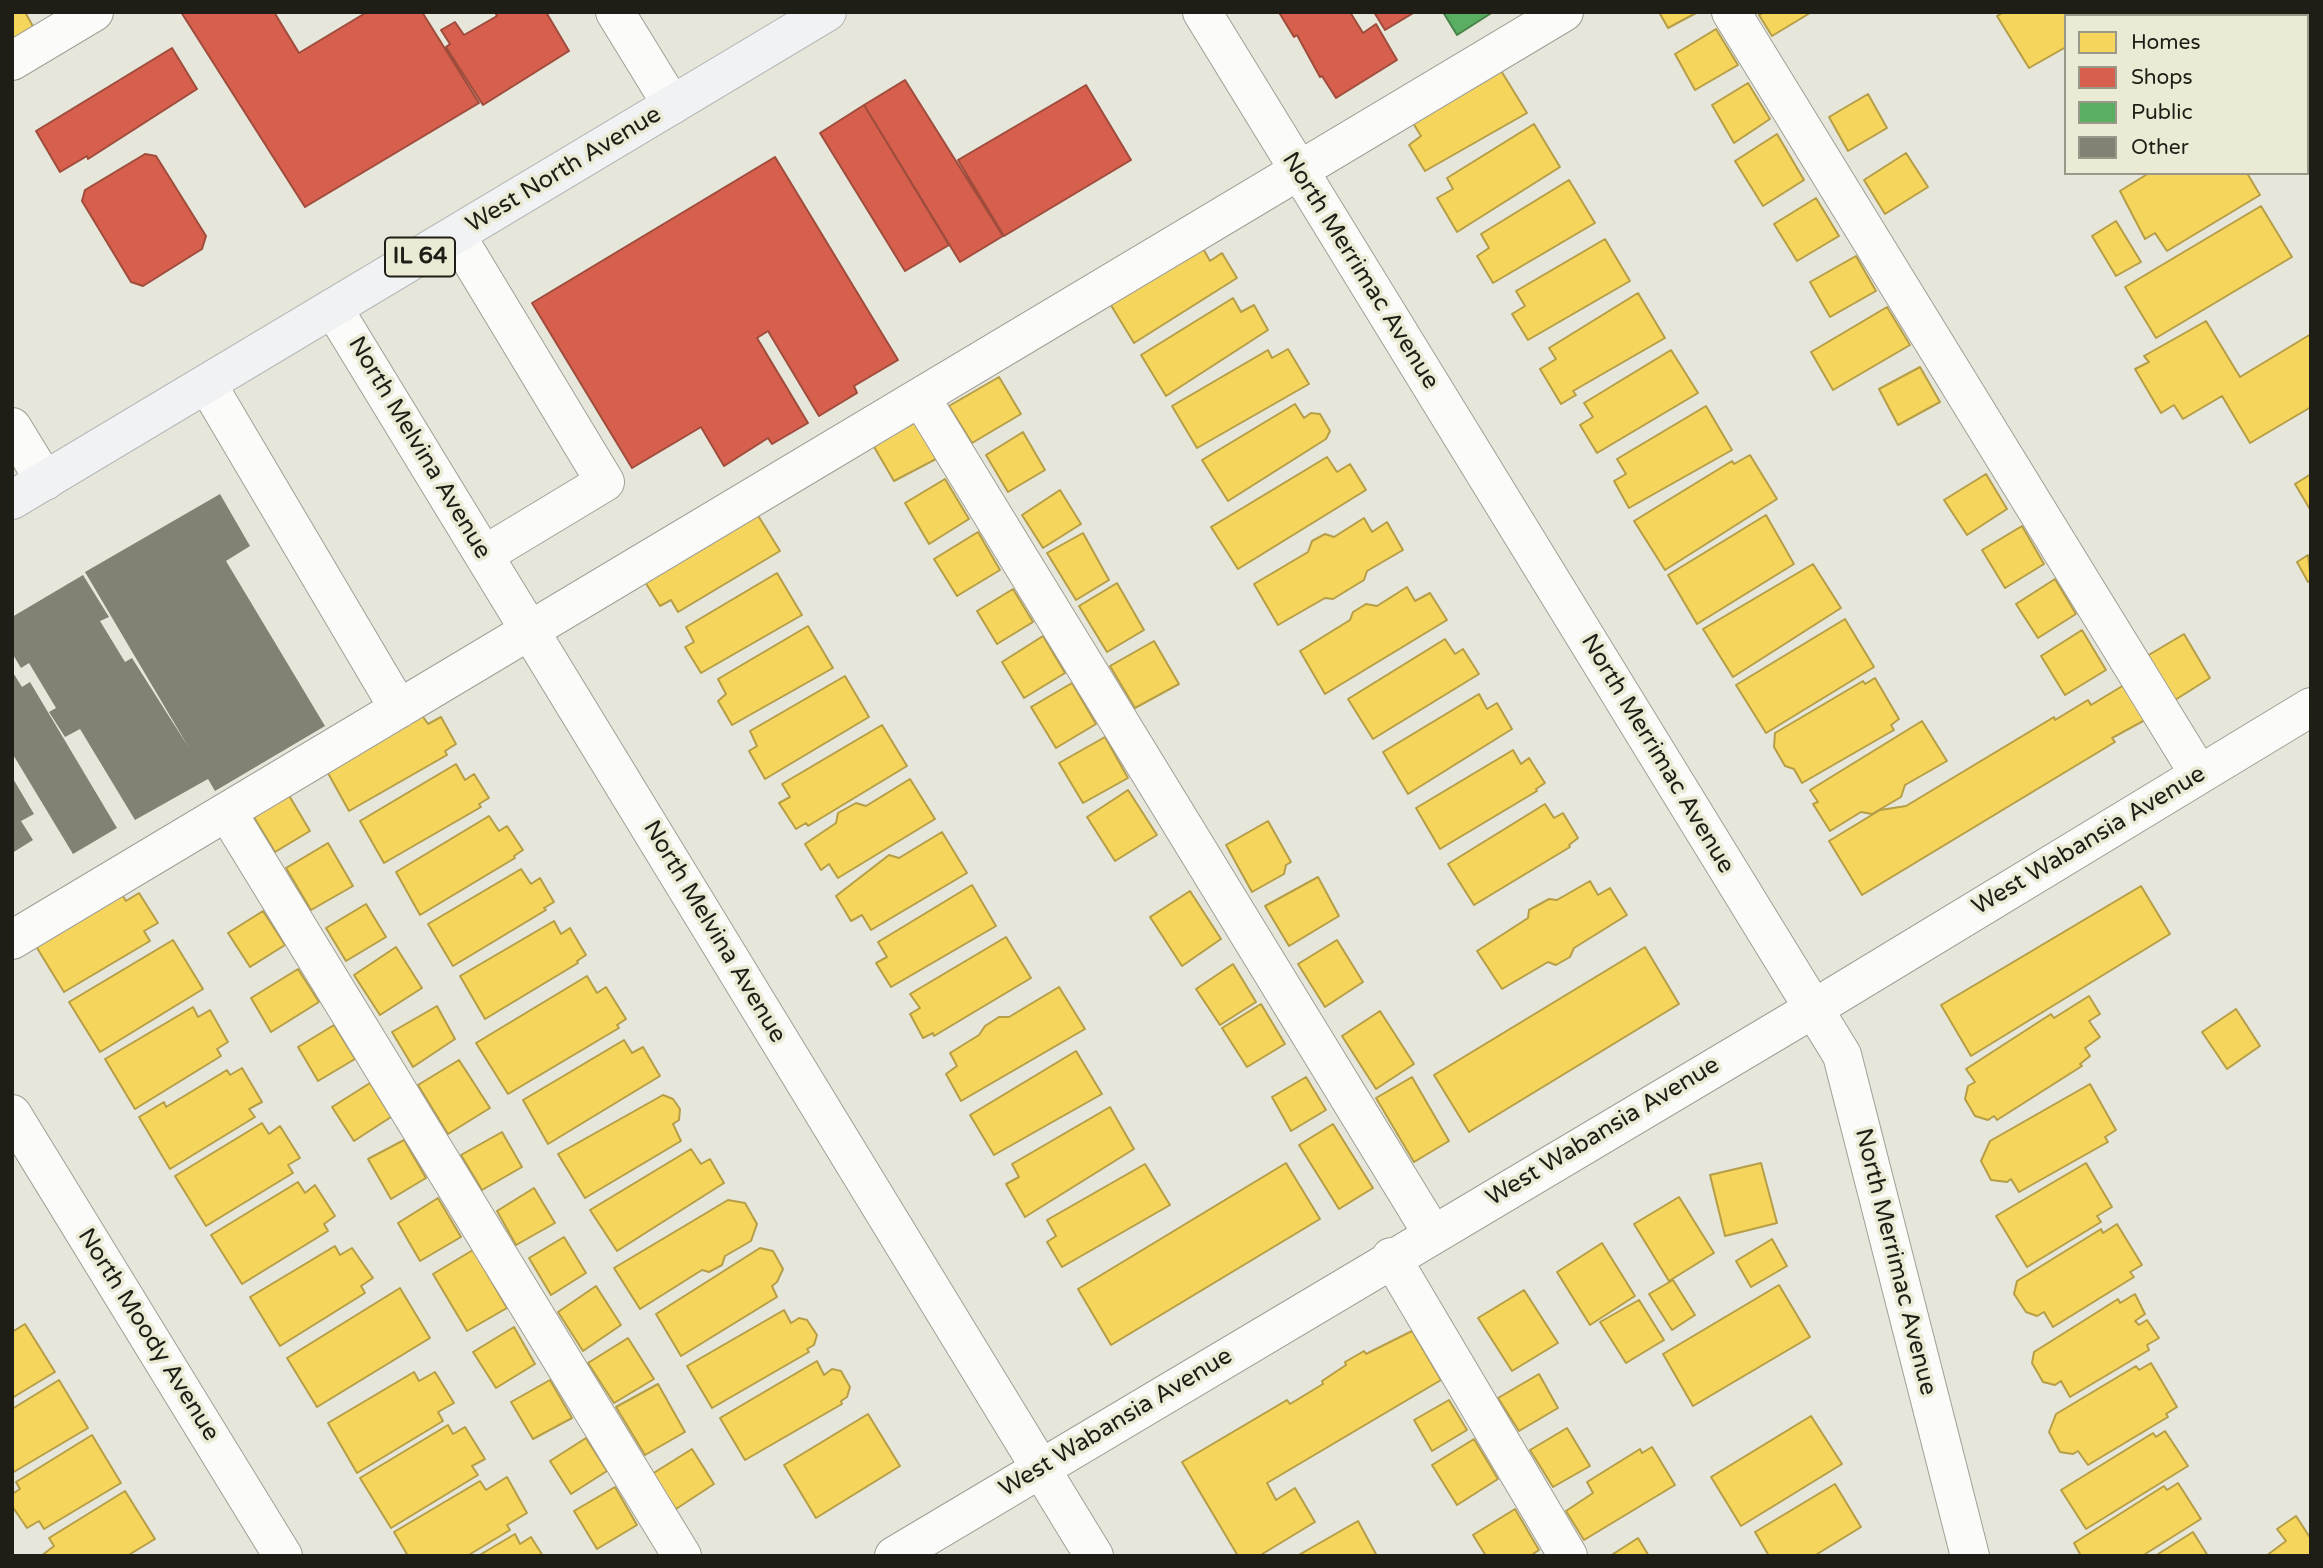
<!DOCTYPE html>
<style>
body{margin:0}
#map{position:relative;width:2323px;height:1568px;overflow:hidden;background:#e6e6da;font-family:"Varela Round",sans-serif}
canvas{display:block}
.frame{position:absolute;inset:0;border:14px solid #1e1e16;pointer-events:none}
.legend{position:absolute;left:2064px;top:14px;width:245px;height:161px;box-sizing:border-box;background:#ebead5;border:2px solid #999889;margin:0;padding:9px 12px;list-style:none;font-size:21px;color:#1e1e16}
.legend li{display:flex;align-items:center;gap:14px;height:35px}
.legend b{width:35px;border:2px solid #999889}
</style>
<div id="map">
<canvas width="2323" height="1568"></canvas>
<div class="frame"></div>
<ul class="legend">
<li><b style="height:19px;background:#f6d55c"></b>Homes</li>
<li><b style="height:19px;background:#d6604d"></b>Shops</li>
<li><b style="height:19px;background:#5aae61"></b>Public</li>
<li><b style="height:19px;background:#828174"></b>Other</li>
</ul>
</div>
<script>
const context = document.querySelector('canvas').getContext('2d');
context.lineJoin = 'round';
function fillPath(path, color) {
  context.fillStyle = color;
  context.fill(path, 'evenodd');
}
function trace(path, color, width, dash) {
  context.strokeStyle = color;
  context.lineWidth = width;
  context.lineCap = dash ? 'butt' : 'round';
  context.setLineDash(dash || []);
  context.stroke(path);
}
function write(font, color, halo, rows, align = 'center') {
  context.font = font + ' "Varela Round",sans-serif';
  context.lineWidth = 7;
  context.setLineDash([]);
  context.textBaseline = 'middle';
  context.strokeStyle = halo;
  context.fillStyle = color;
  for (const [text, x, y, turn = 0] of rows) {
    context.save();
    context.translate(x, y);
    context.rotate((+turn || 0) * Math.PI / 180);
    context.textAlign = isNaN(turn) ? turn : align;
    if (halo) context.strokeText(text, 0, 0);
    context.fillText(text, 0, 0);
    context.restore();
  }
}
const homes = new Path2D(`
 M12 12H25L35 30 12 43Z
 M1659 12H1698L1668 28Z
 M1764 12H1809L1810 13 1772 36 1759 15Z
 M2004 12H2123L2117 16H2066V47L2029 68 1997 16Z
 M1716 29 1738 65 1695 90 1675 54Z
 M1500 69 1527 113 1425 171 1409 145 1421 136 1413 123Z
 M1748 83 1770 119 1734 143 1712 105Z
 M1868 94 1887 128 1848 151 1829 117Z
 M1534 124 1560 167 1457 232 1437 198 1453 189 1447 178Z
 M1777 134 1804 180 1763 206 1735 161Z
 M1906 153 1928 187 1885 214 1864 180Z
 M2149 173H2247L2260 195 2167 251 2155 233 2145 239 2120 191Z
 M1569 180 1595 223 1493 283 1477 256 1489 248 1481 234Z
 M1816 198 1839 236 1797 261 1774 224Z
 M2261 206 2292 257 2156 338 2125 287Z
 M2116 221 2141 262 2116 276 2092 236Z
 M1605 239 1630 281 1528 340 1512 314 1525 306 1516 291Z
 M1201 245 1210 261 1222 253 1237 278 1134 343 1109 302Z
 M1856 256 1876 291 1830 317 1810 282Z
 M1638 293 1665 338 1573 391 1576 395 1561 404 1540 369 1556 359 1549 348Z
 M1233 298 1241 312 1254 305 1268 330 1166 396 1141 355Z
 M1887 307 1910 345 1833 390 1811 352Z
 M2206 321 2240 377 2311 334V407L2250 443 2222 396 2183 419 2174 405 2161 413 2135 369 2149 362 2144 356Z
 M1288 349 1309 384 1197 448 1172 406 1268 350 1272 358Z
 M1671 350 1698 393 1597 453 1580 425 1593 417 1584 403Z
 M1920 367 1940 402 1898 425 1879 389Z
 M999 377 1021 414 972 443 949 406Z
 M1295 404 1304 418 1311 413 1320 414 1330 431 1326 439 1228 501 1202 460Z
 M1706 406 1732 450 1629 508 1614 481 1626 474 1617 459Z
 M916 422 936 459 894 481 873 445Z
 M1023 432 1045 470 1008 492 986 455Z
 M1750 455 1777 499 1665 570 1634 521 1732 461 1734 464Z
 M1327 457 1337 472 1350 464 1366 490 1238 569 1211 527Z
 M1986 474 2007 509 1967 535 1944 500Z
 M2311 474V511L2295 484Z
 M945 479 969 519 929 544 905 503Z
 M1060 490 1081 524 1043 548 1022 515Z
 M754 509 780 551 678 612 671 600 660 606 642 577Z
 M1766 515 1794 564 1697 624 1668 575Z
 M1364 518 1372 532 1387 522 1403 550 1367 571 1364 580 1333 599 1325 598 1278 625 1254 584 1308 552 1312 541 1325 534 1334 537Z
 M2022 526 2044 564 2005 588 1982 550Z
 M978 532 1000 570 957 596 934 559Z
 M1083 533 1109 580 1076 600 1047 553Z
 M2308 555 2311 580 2308 582 2297 562Z
 M1813 564 1841 608 1733 677 1703 629Z
 M777 573 802 615 701 673 685 647 694 642 686 627Z
 M2055 579 2076 614 2038 638 2016 604Z
 M1117 583 1144 630 1107 652 1079 606Z
 M1407 587 1415 601 1430 593 1447 620 1325 694 1300 651 1350 620 1353 612 1366 604 1377 606Z
 M1013 589 1033 622 997 644 977 611Z
 M1845 619 1874 667 1766 733 1736 685Z
 M808 626 833 668 732 725 718 701 726 694 718 679Z
 M2082 630 2106 670 2065 695 2041 656Z
 M2184 634 2210 678 2175 700 2147 656Z
 M1043 636 1065 673 1024 698 1002 662Z
 M1445 639 1455 654 1463 649 1479 674 1373 739 1348 699Z
 M1154 641 1179 684 1135 708 1110 666Z
 M845 676 869 717 765 779 749 751 757 746 750 731Z
 M1875 678 1899 719 1891 725 1894 730 1802 783 1794 769 1785 766 1774 747 1775 733 1863 681 1865 684Z
 M1072 683 1096 724 1056 748 1031 707Z
 M2124 685 2145 720 2112 738 2115 742 1862 895 1829 841 1880 810 1906 806 2054 717 2055 720 2088 700 2091 705Z
 M1479 694 1487 709 1497 703 1512 729 1408 794 1383 752Z
 M419 711 428 724 441 717 456 744 445 751 447 755 349 811 324 766Z
 M1922 721 1947 761 1905 785 1901 797 1872 814 1861 812 1830 831 1813 804 1818 802 1810 790Z
 M882 725 907 766 808 826 806 823 796 829 779 803 790 797 782 784Z
 M1105 737 1128 778 1083 803 1059 763Z
 M1513 750 1521 764 1529 758 1545 783 1536 789 1537 791 1440 849 1416 808Z
 M456 764 465 780 474 774 489 798 479 804 481 807 384 863 360 821Z
 M910 779 935 819 838 878 829 864 821 870 805 844 836 823 838 813 856 803 866 806Z
 M1128 790 1157 835 1115 861 1087 817Z
 M287 792 310 831 275 852 252 814Z
 M1545 804 1554 818 1563 813 1578 838 1569 845 1570 847 1474 905 1448 864Z
 M489 816 499 831 507 826 523 850 514 856 515 858 420 915 396 872Z
 M1268 821 1291 862 1286 865 1284 874 1252 892 1226 845Z
 M942 832 967 873 871 930 862 915 851 921 836 896 889 855 899 858Z
 M328 843 353 886 311 910 286 868Z
 M521 869 531 884 540 878 554 902 544 908 546 910 453 966 428 924Z
 M1318 877 1339 916 1289 946 1265 906Z
 M1590 881 1598 895 1610 888 1627 915 1574 948 1570 957 1556 965 1548 962 1502 989 1477 951 1528 918 1529 910 1549 899 1557 900Z
 M972 885 996 926 891 987 876 963 887 957 878 942Z
 M2141 886 2170 934 1971 1056 1941 1005Z
 M120 891 126 901 139 893 158 923 144 931 150 941 64 992 34 943Z
 M1190 891 1221 939 1182 966 1150 917Z
 M366 904 386 937 346 961 326 928Z
 M263 911 285 945 250 967 228 933Z
 M554 921 561 934 570 928 586 955 577 961 578 963 485 1019 460 976Z
 M1006 937 1031 978 934 1036 933 1033 923 1038 910 1014 920 1008 910 994Z
 M173 940 203 989 100 1052 69 1002Z
 M1337 940 1363 982 1325 1007 1298 964Z
 M396 947 422 988 380 1015 354 975Z
 M1645 947 1679 1004 1469 1132 1434 1075Z
 M1233 964 1256 1002 1220 1025 1196 989Z
 M298 969 319 1002 271 1032 251 998Z
 M587 976 597 993 606 987 626 1019 617 1025 619 1028 508 1094 476 1043Z
 M1059 987 1085 1029 961 1101 946 1074 957 1066 950 1053 979 1035 985 1026 999 1017H1009Z
 M2089 996 2100 1014 2089 1021 2100 1037 2085 1048 2090 1056 2080 1064 2082 1066 1997 1120 1994 1116 1988 1120 1975 1116 1965 1099 1968 1086 1975 1082 1966 1069 2051 1014 2054 1018Z
 M1261 1004 1285 1044 1247 1067 1222 1028Z
 M437 1006 455 1039 413 1067 392 1032Z
 M193 1007 198 1017 210 1010 228 1042 217 1049 221 1056 135 1109 105 1059Z
 M2236 1009 2260 1046 2227 1069 2202 1032Z
 M1380 1011 1414 1064 1376 1089 1342 1036Z
 M334 1025 355 1059 318 1081 298 1047Z
 M624 1040 632 1053 643 1047 660 1076 548 1144 523 1100Z
 M1076 1051 1102 1094 994 1155 970 1115Z
 M459 1060 490 1108 448 1134 418 1085Z
 M242 1068 262 1102 249 1109 255 1117 170 1169 139 1117 164 1102 166 1107 227 1070 230 1075Z
 M1306 1077 1326 1110 1291 1131 1272 1097Z
 M1412 1077 1449 1141 1414 1162 1376 1098Z
 M370 1083 391 1117 354 1141 332 1107Z
 M2090 1084 2116 1130 2105 1137 2108 1142 2019 1192 2011 1179 2007 1182 1991 1180 1981 1161 1990 1141Z
 M663 1095 673 1099 680 1109 679 1120 673 1124 681 1141 585 1198 558 1154Z
 M1110 1107 1134 1149 1025 1217 1006 1184 1019 1177 1012 1164Z
 M262 1123 269 1134 280 1126 300 1158 288 1165 293 1173 206 1226 175 1176Z
 M1333 1124 1373 1188 1339 1209 1299 1145Z
 M502 1132 522 1167 482 1190 461 1155Z
 M404 1140 426 1178 391 1199 368 1159Z
 M691 1149 701 1164 710 1159 724 1183 617 1251 590 1210Z
 M1286 1163 1320 1219 1111 1345 1078 1289Z
 M1761 1163 1777 1223 1725 1236 1710 1175Z
 M2086 1163 2112 1207 2097 1216 2101 1222 2027 1267 1996 1216Z
 M1145 1164 1170 1205 1062 1267 1047 1242 1056 1236 1047 1220Z
 M298 1182 305 1193 315 1185 335 1216 324 1224 328 1231 242 1284 211 1235Z
 M534 1188 555 1223 516 1245 497 1211Z
 M1679 1197 1714 1253 1669 1281 1634 1224Z
 M438 1198 461 1237 420 1261 398 1223Z
 M728 1200 745 1203 757 1224 751 1241 725 1256 722 1265 709 1272 702 1270 640 1309 614 1268Z
 M2117 1224 2142 1265 2130 1272 2134 1277 2053 1327 2044 1312 2037 1316 2026 1312 2014 1294 2017 1281 2101 1229 2103 1233Z
 M564 1237 586 1273 551 1295 529 1258Z
 M1772 1239 1787 1266 1751 1287 1736 1261Z
 M1602 1243 1635 1296 1590 1325 1557 1272Z
 M335 1246 340 1255 352 1248 373 1278 361 1286 365 1293 280 1346 250 1297Z
 M760 1248 773 1251 783 1269 777 1282 772 1286 777 1297 681 1356 656 1314Z
 M473 1250 507 1308 467 1331 433 1274Z
 M1673 1280 1695 1315 1672 1330 1649 1294Z
 M1779 1285 1810 1337 1693 1406 1663 1354Z
 M596 1286 621 1325 583 1351 558 1312Z
 M400 1288 430 1338 317 1407 287 1358Z
 M1524 1290 1558 1343 1512 1371 1478 1318Z
 M2135 1294 2145 1314 2135 1321 2139 1325 2147 1320 2159 1338 2147 1345 2149 1350 2070 1397 2061 1381 2055 1385 2043 1382 2032 1363 2034 1352 2118 1299 2120 1303Z
 M1639 1300 1664 1340 1626 1363 1600 1322Z
 M784 1310 791 1323 799 1318 807 1320 817 1335 814 1345 807 1349 809 1352 712 1408 687 1366Z
 M25 1324 55 1372 12 1398V1332Z
 M514 1327 535 1364 496 1388 473 1352Z
 M1412 1331 1441 1380 1267 1483 1276 1500 1295 1488 1315 1522 1259 1556H1238L1182 1462 1287 1400 1290 1404 1323 1384 1322 1381 1346 1365 1345 1362 1364 1351 1366 1354Z
 M628 1338 654 1379 614 1403 588 1363Z
 M817 1361 824 1375 832 1369 841 1371 850 1387 847 1397 841 1401 842 1404 745 1460 720 1418Z
 M2151 1363 2177 1407 2166 1414 2168 1417 2088 1465 2078 1451 2073 1454 2060 1452 2049 1432 2056 1414 2136 1366 2139 1370Z
 M414 1372 419 1381 435 1372 454 1403 438 1412 443 1421 357 1473 328 1423Z
 M1539 1374 1558 1408 1519 1431 1498 1398Z
 M59 1380 88 1428 12 1473V1409Z
 M550 1380 572 1418 533 1439 511 1402Z
 M658 1384 685 1432 645 1455 616 1407Z
 M1449 1400 1467 1430 1432 1451 1414 1420Z
 M868 1414 900 1466 816 1518 784 1465Z
 M1811 1416 1842 1464 1741 1526 1711 1477Z
 M448 1425 453 1434 465 1427 485 1459 472 1466 478 1475 391 1528 360 1478Z
 M1567 1428 1590 1466 1553 1487 1530 1450Z
 M2165 1431 2188 1466 2086 1529 2061 1490 2153 1433 2156 1437Z
 M92 1435 121 1483 44 1529 39 1521 27 1528 12 1506V1494L20 1489 16 1482Z
 M586 1438 607 1471 571 1494 550 1461Z
 M1474 1439 1498 1479 1457 1505 1432 1465Z
 M1652 1447 1675 1485 1584 1540 1566 1511 1593 1493 1587 1482 1640 1449 1642 1453Z
 M692 1449 714 1484 676 1509 652 1474Z
 M507 1477 527 1513 507 1525 510 1530 467 1556H408L394 1532 480 1481 486 1490Z
 M2178 1483 2201 1519 2142 1556H2081L2074 1543 2164 1486 2167 1490Z
 M1835 1484 1861 1527 1814 1556H1769L1755 1532Z
 M615 1487 637 1525 597 1549 574 1511Z
 M125 1491 155 1539 127 1556H41L54 1546 49 1538Z
 M1515 1509 1539 1550 1530 1556H1486L1473 1535Z
 M2296 1516 2311 1539V1556H2266L2286 1541 2277 1529Z
 M1358 1521 1377 1556H1297Z
 M2193 1532 2208 1556H2155Z
 M515 1534 520 1544 531 1537 543 1556H478Z
 M1638 1538 1649 1556H1610Z`);
fillPath(homes, '#f6d55c');
trace(homes, '#b59e47', 2);
const shops = new Path2D(`
 M181 12H274L299 53 367 12H422L479 103 305 207Z
 M495 12H546L569 51 483 105 446 47 450 44 441 30 455 22 464 35 497 16Z
 M1283 12H1350L1363 33 1376 24 1397 60 1336 98 1322 76 1320 77 1297 35 1294 37 1280 14Z
 M1374 12H1415L1385 30Z
 M172 48 197 89 88 159 87 156 60 172 36 131Z
 M905 80 1003 236 960 262 864 105Z
 M1086 85 1131 160 1004 236 958 160Z
 M864 105 949 245 905 271 820 133Z
 M145 154 156 156 206 236 202 249 143 286 131 282 82 201 85 190Z
 M775 157 898 360 854 386 857 393 819 416 768 331 757 338 808 423 772 444 768 438 724 466 701 427 632 468 532 303Z`);
fillPath(shops, '#d6604d');
trace(shops, '#9f4c3c', 2);
const public = new Path2D(`
 M1443 12H1493L1457 35Z`);
fillPath(public, '#5aae61');
trace(public, '#48834a', 2);
fillPath(new Path2D(`
 M220 494 250 546 226 561 325 726 215 791 208 779 135 820 80 729 65 737 49 712 56 708 29 663 21 668 12 653V617L83 575 109 617 100 621 125 662 132 658 189 748 85 572Z
 M12 671 22 687 30 682 117 828 73 854 12 753Z
 M12 777 34 814 21 821 33 840 12 853Z`), '#828174');
const minor = new Path2D(`
 M615 12 672 105
 M1202 12 1842 1055 1970 1556
 M1731 12 2199 774
 M2264 12 2266 16
 M12 61 94 12
 M2307 82 2311 88
 M456 235 605 482 484 555
 M333 308 1094 1556
 M207 384 399 709
 M921 398 1432 1233
 M12 427 45 481
 M227 812 682 1556
 M12 940 1564 12
 M12 1114 283 1556
 M1391 1257 1568 1556
 M894 1556 1813 1009 2311 707`);
const major = new Path2D(`
 M12 500 827 12`);
trace(minor, '#a09f96', 40);
trace(major, '#b5b8b7', 40);
trace(minor, '#fbfbf9', 38);
trace(major, '#f1f2f3', 38);
for (const [x, y, w] of [
 [420,257,70]
]) {
  const box = new Path2D();
  box.roundRect(x - w / 2, y - 19.5, w, 39, 5);
  context.fillStyle = '#ebead5';
  context.fill(box);
  trace(box, '#1e1e16', 2);
}
write('bold 23px', '#1e1e16', null, [
 ["IL 64",420,257]
]);
write('24px', '#1e1e16', '#ebead5', [
 ["West North Avenue",564,170,-31],
 ["North Merrimac Avenue",1360,271,58],
 ["North Melvina Avenue",419,448,59],
 ["North Merrimac Avenue",1657,754,59],
 ["West Wabansia Avenue",2089,841,-31],
 ["North Melvina Avenue",714,932,59],
 ["West Wabansia Avenue",1603,1132,-31],
 ["North Merrimac Avenue",1895,1262,76],
 ["North Moody Avenue",148,1335,58],
 ["West Wabansia Avenue",1116,1423,-31]
]);
</script>
